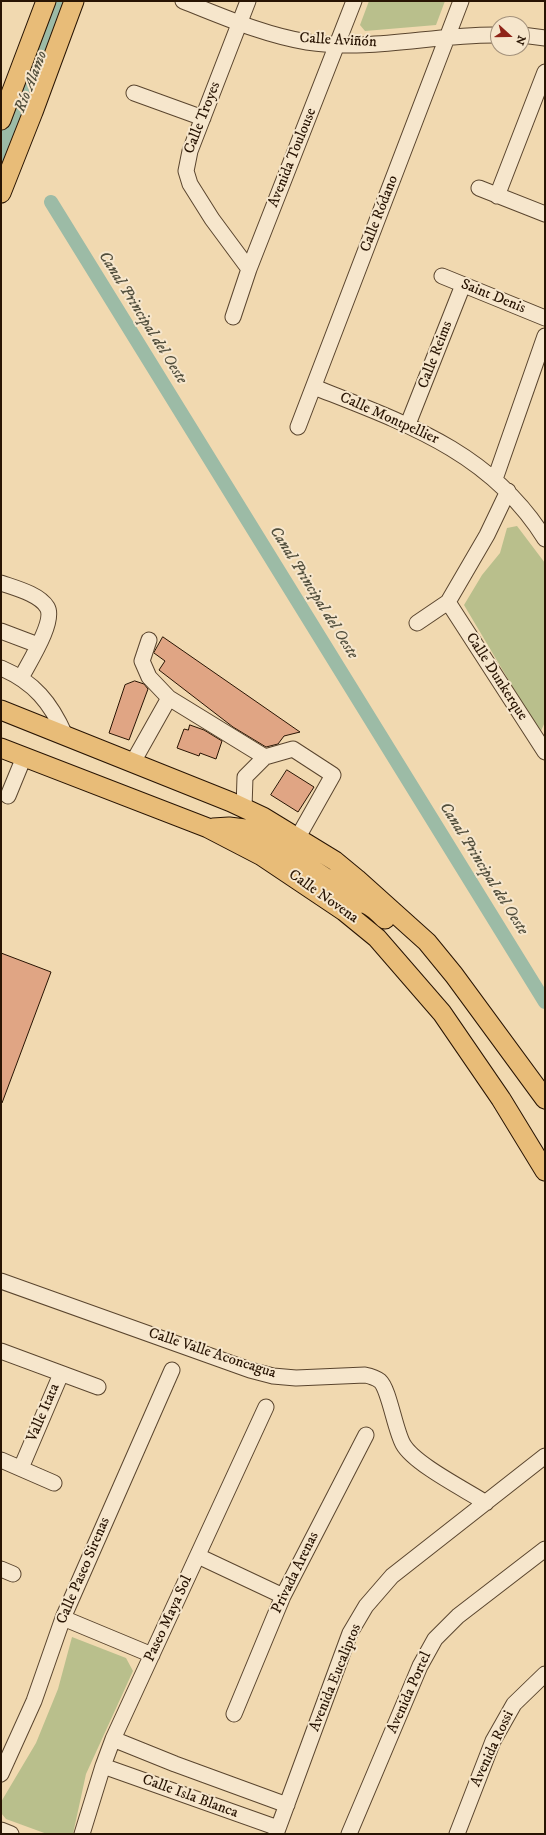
<!DOCTYPE html>
<meta charset="utf-8">
<style>
body{margin:0}
#map{position:relative;width:546px;height:1835px;overflow:hidden;background:#f1d9b0;font-family:"IM FELL DW Pica",serif}
canvas{display:block}
.frame{position:absolute;inset:0;border:2px solid #281403;pointer-events:none}
.north{position:absolute;left:490px;top:16px;width:40px;height:40px;box-sizing:border-box;background:#f6e6cc;border:1px solid #a4927c;border-radius:50%;rotate:111deg;font-size:11px;font-weight:700;line-height:16px;text-align:center;color:#281403}
.north::after{content:'';display:block;margin:auto;width:14px;height:18px;background:#8f2418;clip-path:polygon(50% 0,100% 100%,50% 72%,0 100%)}
</style>
<div id="map">
<canvas width="546" height="1835"></canvas>
<div class="frame"></div>
<div class="north">N</div>
</div>
<script>
const context = document.querySelector('canvas').getContext('2d');
context.lineJoin = 'round';
function fillPath(path, color) {
  context.fillStyle = color;
  context.fill(path, 'evenodd');
}
function trace(path, color, width, dash) {
  context.strokeStyle = color;
  context.lineWidth = width;
  context.lineCap = dash ? 'butt' : 'round';
  context.setLineDash(dash || []);
  context.stroke(path);
}
function write(font, color, halo, rows, align = 'center') {
  context.font = font + ' "IM FELL DW Pica",serif';
  context.lineWidth = 4;
  context.setLineDash([]);
  context.textBaseline = 'middle';
  context.strokeStyle = halo;
  context.fillStyle = color;
  for (const [text, x, y, turn = 0] of rows) {
    context.save();
    context.translate(x, y);
    context.rotate((+turn || 0) * Math.PI / 180);
    context.textAlign = isNaN(turn) ? turn : align;
    if (halo) context.strokeText(text, 0, 0);
    context.fillText(text, 0, 0);
    context.restore();
  }
}
fillPath(new Path2D(`
 M369 1H445L436 25 365 31 360 25Z
 M517 526 545 563V722L540 733 464 605 482 575 500 553 507 528Z
 M72 1637 126 1658 133 1671 86 1774 73 1834H47L6 1819 1 1813V1802L36 1743 58 1689Z`), '#b9bf8c');
trace(new Path2D(`
 M51 202 545 1002`), '#9cbba6', 14);
trace(new Path2D(`
 M1 164 63 1`), '#9cbba6', 25);
const building = new Path2D(`
 M163 637 300 732 284 736 278 744 266 747 233 727 159 670 165 661 154 653Z
 M135 681 144 684 148 689 129 740 109 733 125 685Z
 M190 725 204 730 222 741 216 759 200 753 199 756 177 748 184 729 188 730Z
 M287 770 314 787 298 812 271 795Z
 M1 953 51 972 2 1103H1Z`);
fillPath(building, '#e0a584');
trace(building, '#281403', 1);
const minor = new Path2D(`
 M183 1C224 17 264 35 307 42 371 52 434 34 498 35
 M248 1 190 151 186 171 190 184 212 219 249 269
 M522 35 545 38
 M134 93 203 118
 M479 188 545 214
 M497 196 545 72
 M442 276 545 318
 M233 317 249 269 354 1
 M314 387C405 423 491 452 545 539
 M408 424 463 285
 M298 427 461 1
 M495 479 545 336
 M1 583C15 588 39 594 47 607 56 621 28 664 21 678
 M448 602 545 752
 M417 623 448 602 487 535 508 491
 M1 631 38 645
 M149 640 142 661 149 677 169 698 265 757
 M1 668C34 682 51 703 65 735
 M133 762 169 698
 M8 796 24 757
 M244 808 245 777 265 757 293 749 333 775 298 837
 M1 1281 250 1370 273 1376 296 1378 365 1375C370 1376 376 1378 380 1381 389 1389 395 1430 403 1444 414 1464 466 1490 486 1503
 M1 1351 98 1387
 M1 1460 54 1483
 M21 1468 61 1374
 M198 1556 283 1596
 M1 1569 13 1574
 M63 1618 152 1655
 M234 1714 283 1596 366 1435
 M113 1739 175 1764 287 1805
 M103 1766 278 1828
 M1 1774 34 1701 63 1618 172 1370
 M1 1830 11 1834
 M82 1834 103 1766 113 1739 266 1407
 M276 1834 350 1633 366 1606 392 1576 545 1456
 M349 1834 420 1666 435 1639 458 1616 545 1549
 M457 1834 493 1741 514 1704 545 1674`);
const major = new Path2D(`
 M1 120 46 1
 M1 193 33 112 74 1
 M1 710 231 802 263 817 335 861 358 880 427 942 454 975 545 1099
 M1 748 208 828 262 856 344 911 377 938 442 1013 501 1099 545 1171
 M213 828 229 827 245 829 267 840 346 891 350 890 358 880
 M344 911C361 895 371 905 385 919`);
trace(minor, '#5a452e', 17);
trace(major, '#281403', 21);
trace(minor, '#f6e6cc', 15);
trace(major, '#e8bc78', 19);
write('15px', '#281403', '#f6e6cc', [
 ["Calle Aviñón",338,41,3],
 ["Calle Troyes",203,118,-69],
 ["Avenida Toulouse",293,158,-68],
 ["Calle Ródano",380,214,-69],
 ["Saint Denis",493,297,22],
 ["Calle Reims",436,355,-69],
 ["Calle Montpellier",389,419,24],
 ["Calle Dunkerque",496,677,57],
 ["Calle Novena",323,897,35],
 ["Calle Valle Aconcagua",212,1354,18],
 ["Valle Itata",44,1413,-67],
 ["Calle Paseo Sirenas",84,1571,-67],
 ["Privada Arenas",296,1573,-64],
 ["Paseo Maya Sol",169,1619,-65],
 ["Avenida Eucaliptos",336,1678,-68],
 ["Avenida Portel",410,1693,-66],
 ["Avenida Rossi",493,1749,-65],
 ["Calle Isla Blanca",190,1797,20]
]);
write('italic 16px', '#514e3c', '#f6e6cc', [
 ["Río Alamo",32,82,-69],
 ["Canal Principal del Oeste",142,318,58],
 ["Canal Principal del Oeste",313,593,58],
 ["Canal Principal del Oeste",483,869,58]
]);
</script>
